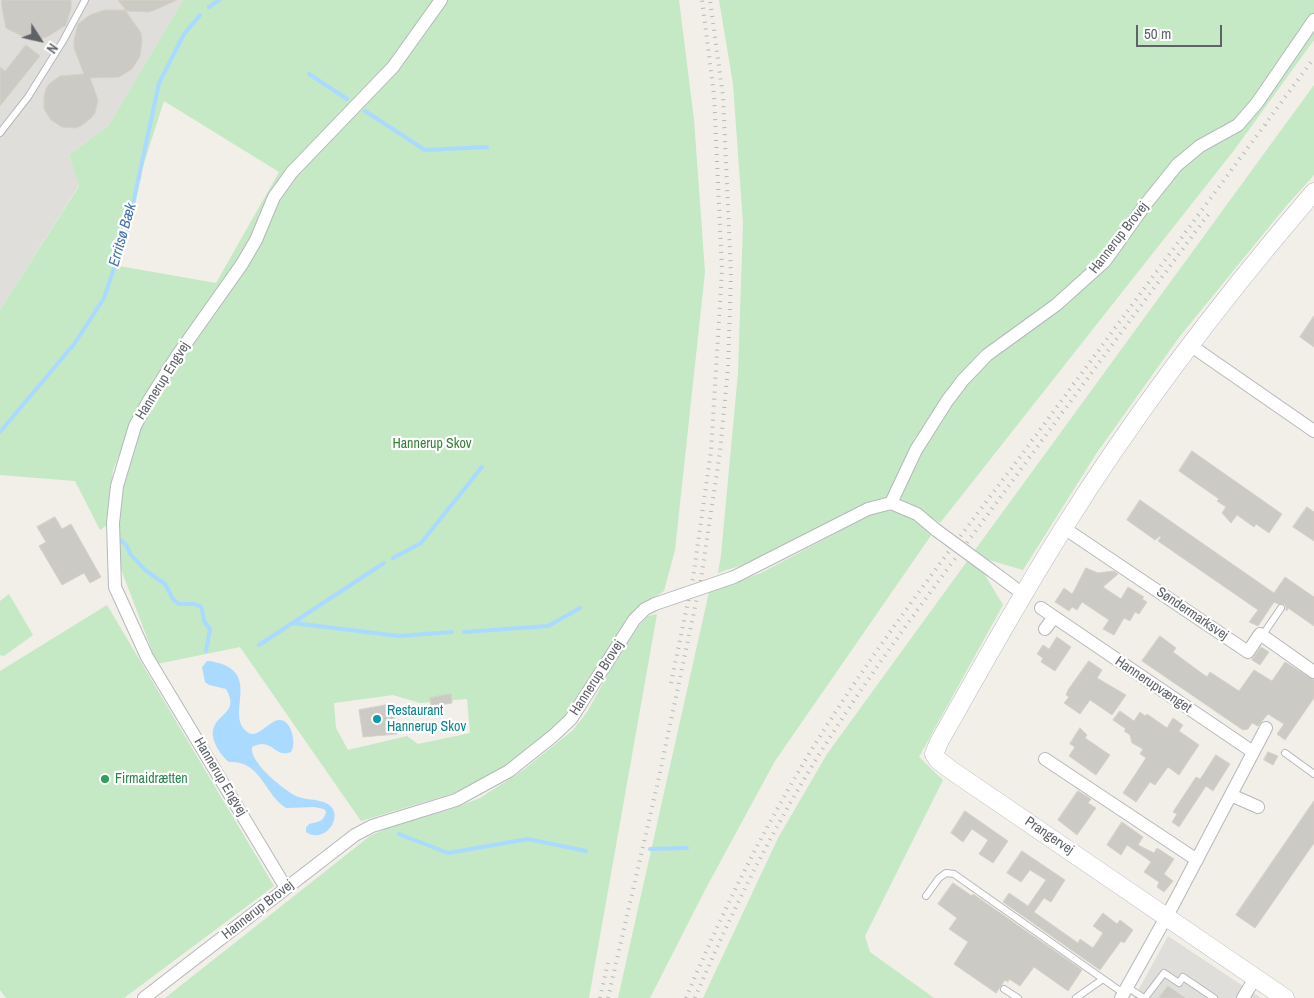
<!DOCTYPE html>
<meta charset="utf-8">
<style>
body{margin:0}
#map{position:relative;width:1314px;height:998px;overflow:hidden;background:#f1efe8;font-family:"Archivo Narrow",sans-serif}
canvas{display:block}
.north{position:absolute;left:15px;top:15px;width:50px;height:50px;-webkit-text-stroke:4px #fff;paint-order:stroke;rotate:125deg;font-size:14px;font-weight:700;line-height:20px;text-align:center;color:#5f6368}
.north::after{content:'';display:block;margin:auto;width:18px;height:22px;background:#5f6368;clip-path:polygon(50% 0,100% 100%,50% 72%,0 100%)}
.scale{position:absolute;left:1136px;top:25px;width:86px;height:22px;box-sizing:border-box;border:2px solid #5f6368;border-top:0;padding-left:6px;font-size:15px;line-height:18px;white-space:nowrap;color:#5f6368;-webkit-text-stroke:4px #fff;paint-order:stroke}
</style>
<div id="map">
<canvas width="1314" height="998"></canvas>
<div class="north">N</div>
<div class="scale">50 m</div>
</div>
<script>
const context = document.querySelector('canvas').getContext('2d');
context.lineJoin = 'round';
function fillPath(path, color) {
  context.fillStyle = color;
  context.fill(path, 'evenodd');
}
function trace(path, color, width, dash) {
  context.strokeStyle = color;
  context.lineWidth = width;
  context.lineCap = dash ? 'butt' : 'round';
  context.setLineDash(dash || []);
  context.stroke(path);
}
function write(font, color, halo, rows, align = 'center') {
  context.font = font + ' "Archivo Narrow",sans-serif';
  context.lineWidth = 4.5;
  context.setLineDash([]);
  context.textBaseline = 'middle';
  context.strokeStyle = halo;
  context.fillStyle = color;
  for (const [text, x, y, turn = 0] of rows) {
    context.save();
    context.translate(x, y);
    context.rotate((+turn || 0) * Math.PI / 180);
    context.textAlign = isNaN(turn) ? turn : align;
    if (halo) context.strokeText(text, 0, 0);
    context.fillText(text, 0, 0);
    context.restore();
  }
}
fillPath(new Path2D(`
 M0 0H183L109 125 69 155 79 185 0 310Z
 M1168 936 1261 998H1134Z`), '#e0deda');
fillPath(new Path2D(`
 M183 0H436L391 62 285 173 250 243 138 410 113 470 107 525 100 530 75 481 0 475V310L79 186 69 155 109 125ZM164 101 279 172 216 283 119 266 123 228Z
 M448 0H679L694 120 705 272 675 550 664 591 637 609 569 715 521 756 494 774 464 790 361 821 240 647 157 664 121 569 117 541 121 487 134 442 145 417 191 346 288 185 412 52ZM393 695 420 703 467 699 470 733 418 744 407 736 348 750 336 728 334 703Z
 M719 0H1314V40L1235 149 940 523C927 515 905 500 889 498 870 496 781 548 758 559 745 565 731 568 718 573L721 555 738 373 743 223 733 84Z
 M1314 85V175L1287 205 1180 336 1096 454 1023 570 989 560 975 550Z
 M885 510C905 510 917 521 932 534L775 761 705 890 650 998H618L709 592 761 573 870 515Z
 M968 560 982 570 1003 605 919 757 943 780 865 936 870 952 934 998H703L778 838 827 754Z
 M9 594 33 635 4 656 0 655V601Z
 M107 605 274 886 124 998H6L0 990V671Z
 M657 614 589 998H165L370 836 394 825 449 810 480 798 522 771 573 730 587 712 618 656 638 627 648 616Z`), '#c5e8c5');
fillPath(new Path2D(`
 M207 661C213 661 217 663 222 664 258 677 227 714 246 731 257 742 269 719 280 720 291 720 297 743 291 752 275 759 272 736 252 747 249 762 282 788 294 795 304 801 318 798 328 804 346 816 324 845 306 832V828L309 824C317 822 324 822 326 812L324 809 314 807 286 808C264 794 261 760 229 762 220 755 209 738 214 727 220 712 239 712 226 689L209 685 205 682 202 667Z`), '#aadaff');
trace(new Path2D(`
 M209 7 219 0
 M309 74 347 99
 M365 111 425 150 487 147
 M0 432 75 343 104 298 129 223 159 83 184 34 200 15
 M121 540 126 545 131 555 145 570 165 584 173 599 179 604H194L200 606 202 609 204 621 210 629 206 651
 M393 558 421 543 482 467
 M293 623 399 636 452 632
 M464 632 548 626 580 608
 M259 645 384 563
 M399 834 448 853 528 839 586 851
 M650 849 687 848`), '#aadaff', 4);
const building = new Path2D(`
 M2 0H71V9L66 25 47 37 32 41 6 28 2 8Z
 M118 0H177L155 10 148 12 127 11Z
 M105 10H125L141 33 142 41 140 56 132 69 119 77 90 78 98 100 95 113 91 118 81 126 75 128 62 127 51 120 44 109V96L46 89 49 84 60 76 84 74 74 48V40L78 24 90 15Z
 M26 45 40 56 0 106V67L5 71Z
 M1314 316V347L1300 337Z
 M1192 451 1282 514 1269 533 1256 524 1254 527 1237 515 1231 523 1222 513 1226 507 1217 501 1219 499 1179 471Z
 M1140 500 1274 593 1285 577 1314 597V626L1288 608 1287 611 1286 610V606L1283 604H1278L1274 602 1258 626 1249 622 1258 610 1158 541 1161 537 1160 536 1155 540 1127 520Z
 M1307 507 1314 512V541L1293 527Z
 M55 517 62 529 71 524 101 577 90 583 84 573 62 585 39 546 46 542 37 527Z
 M1086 568 1098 573 1114 571 1118 574 1103 587 1121 599 1128 587 1144 597 1142 599 1147 602 1139 614 1135 612 1130 621 1124 618 1114 635 1103 629 1109 620 1082 602 1077 610 1072 607 1069 611 1055 602 1064 588 1072 594Z
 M1160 636 1176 648 1173 652 1207 677 1210 672 1239 691 1254 670 1272 681 1285 662 1314 680V698L1285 740 1277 734 1284 724 1268 714 1258 726 1252 723 1248 729 1243 730 1142 661Z
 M1057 637 1071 647 1055 671 1041 662 1043 658 1037 654 1043 645 1049 649Z
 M1261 647 1269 652 1260 665 1252 660Z
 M1089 661 1102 670 1097 678 1126 695 1112 715 1090 700 1080 714 1064 703 1069 697 1066 695 1068 690Z
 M451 694 452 703 431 706 430 698Z
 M392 704 397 734 363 737 359 710Z
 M1120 711 1134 721 1140 712 1145 716 1147 714 1167 728 1173 718 1183 725 1179 731 1199 745 1179 775 1168 767 1155 785 1150 782 1136 802 1123 793 1146 758 1140 754 1143 749 1132 743 1130 735 1124 731 1126 729 1113 720Z
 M1080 728 1087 735 1085 738 1110 755 1096 775 1069 756 1075 747 1070 744Z
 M1268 752 1278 756 1273 765 1264 760Z
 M1216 755 1230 764 1213 791 1206 786 1179 827 1172 822 1177 814 1173 812 1196 777 1200 779Z
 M1078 791 1091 799 1088 803 1096 808 1077 835 1058 820Z
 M1314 801V843L1255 928 1236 915Z
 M965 811 1008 841 993 863 979 854 988 840 972 829 963 842 951 833Z
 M1122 822 1143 837 1138 845 1154 853 1157 848 1174 859 1164 874 1173 881 1164 892 1157 887 1159 882 1144 872 1151 862 1146 858 1127 845 1121 855 1107 845Z
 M1022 851 1065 880 1051 902 1044 898 1034 912 1078 943 1080 939 1093 948 1103 933 1093 926 1103 913 1117 924 1120 920 1133 930 1124 943 1121 941 1100 970 1003 902 1009 893 1028 906 1046 880 1030 870 1021 882 1007 873Z
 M953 883 972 896 973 894 1082 970 1068 991 1034 967 1020 986 1009 979 1008 982 1005 980 996 993 954 964 968 942 949 929 957 918 938 904Z
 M1168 986 1185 998H1159Z`);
fillPath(building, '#cccac5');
trace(building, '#d6d1c6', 1);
const lane = new Path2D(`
 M0 133 28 97 63 41 85 0
 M1262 636 1281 608
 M1285 753 1314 774
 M926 896 939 878 946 873 954 874 1123 993
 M1127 987 1144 998
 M1004 989 1018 998
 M1076 998 1103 979
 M1145 998 1164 973 1179 983 1183 977 1214 998`);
const street = new Path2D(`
 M1190 345 1314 431
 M891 503 916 450 947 401 963 380 987 355 1056 305 1105 261 1145 205 1177 165 1200 146 1238 125 1257 103 1314 20
 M1064 528 1248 652 1260 634 1314 672
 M992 571 1023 594
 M734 577 868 509 891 503 917 514 936 530
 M1041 608 1253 752
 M1045 629 1054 617
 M1045 759 1197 860
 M1231 795 1258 807
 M286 888 147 657 115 587 113 523 117 486 135 426 148 402 177 356 242 264 256 240 274 197 292 172 393 67 441 0
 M144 998 355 835 372 826 456 800 509 771 553 736 571 719 634 620 645 609 655 604
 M1121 998 1174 903 1266 728
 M1243 998 1255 978`);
const secondary = new Path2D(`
 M1285 998 951 770 938 760 934 754 939 742C980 670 1019 599 1063 529 1137 410 1223 298 1314 192`);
trace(lane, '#b5b8bc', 8);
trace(street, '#b5b8bc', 14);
trace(secondary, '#b6babf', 19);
trace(lane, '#fff', 6);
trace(street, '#fff', 12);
trace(secondary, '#fff', 18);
trace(new Path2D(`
 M671 683 693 578 711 451 722 271 714 95 702 0
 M600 998 608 963
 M608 998 657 786 701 579 720 452 728 368 731 274 723 96 710 0
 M686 998C721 914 762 832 809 754 872 651 947 554 1020 457 1118 324 1216 191 1314 58
 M695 998C730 915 770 834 817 758 872 669 935 586 997 502 1068 405 1139 308 1210 212`), '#b6b7b8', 4, [1, 6]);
const streetBridge = new Path2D(`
 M936 530 992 571
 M655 604 734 577`);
trace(streetBridge, '#b5b8bc', 14, []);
trace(streetBridge, '#fff', 12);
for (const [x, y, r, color] of [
 [377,719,5,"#0f9aa8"],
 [105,779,5,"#2e9e5b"]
]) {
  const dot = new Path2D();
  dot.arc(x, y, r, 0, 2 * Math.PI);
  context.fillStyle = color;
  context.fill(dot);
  trace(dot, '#fff', 2);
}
write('14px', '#5f6368', '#fff', [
 ["Hannerup Brovej",1119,238,-52],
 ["Hannerup Engvej",163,381,-58],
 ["Søndermarksvej",1192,614,34],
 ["Hannerup Brovej",597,678,-57],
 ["Hannerupvænget",1153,685,34],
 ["Hannerup Engvej",220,777,59],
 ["Prangervej",1049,836,34],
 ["Hannerup Brovej",258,910,-38]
]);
write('14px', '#348238', '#fff', [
 ["Hannerup Skov",432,444]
]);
write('14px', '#0d838f', '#fff', [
 ["Restaurant",387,711],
 ["Hannerup Skov",387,727]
], 'left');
write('14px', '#27864d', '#fff', [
 ["Firmaidrætten",115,779]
], 'left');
write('italic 15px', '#4174aa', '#fff', [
 ["Erritsø Bæk",123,235,-74]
]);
</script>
